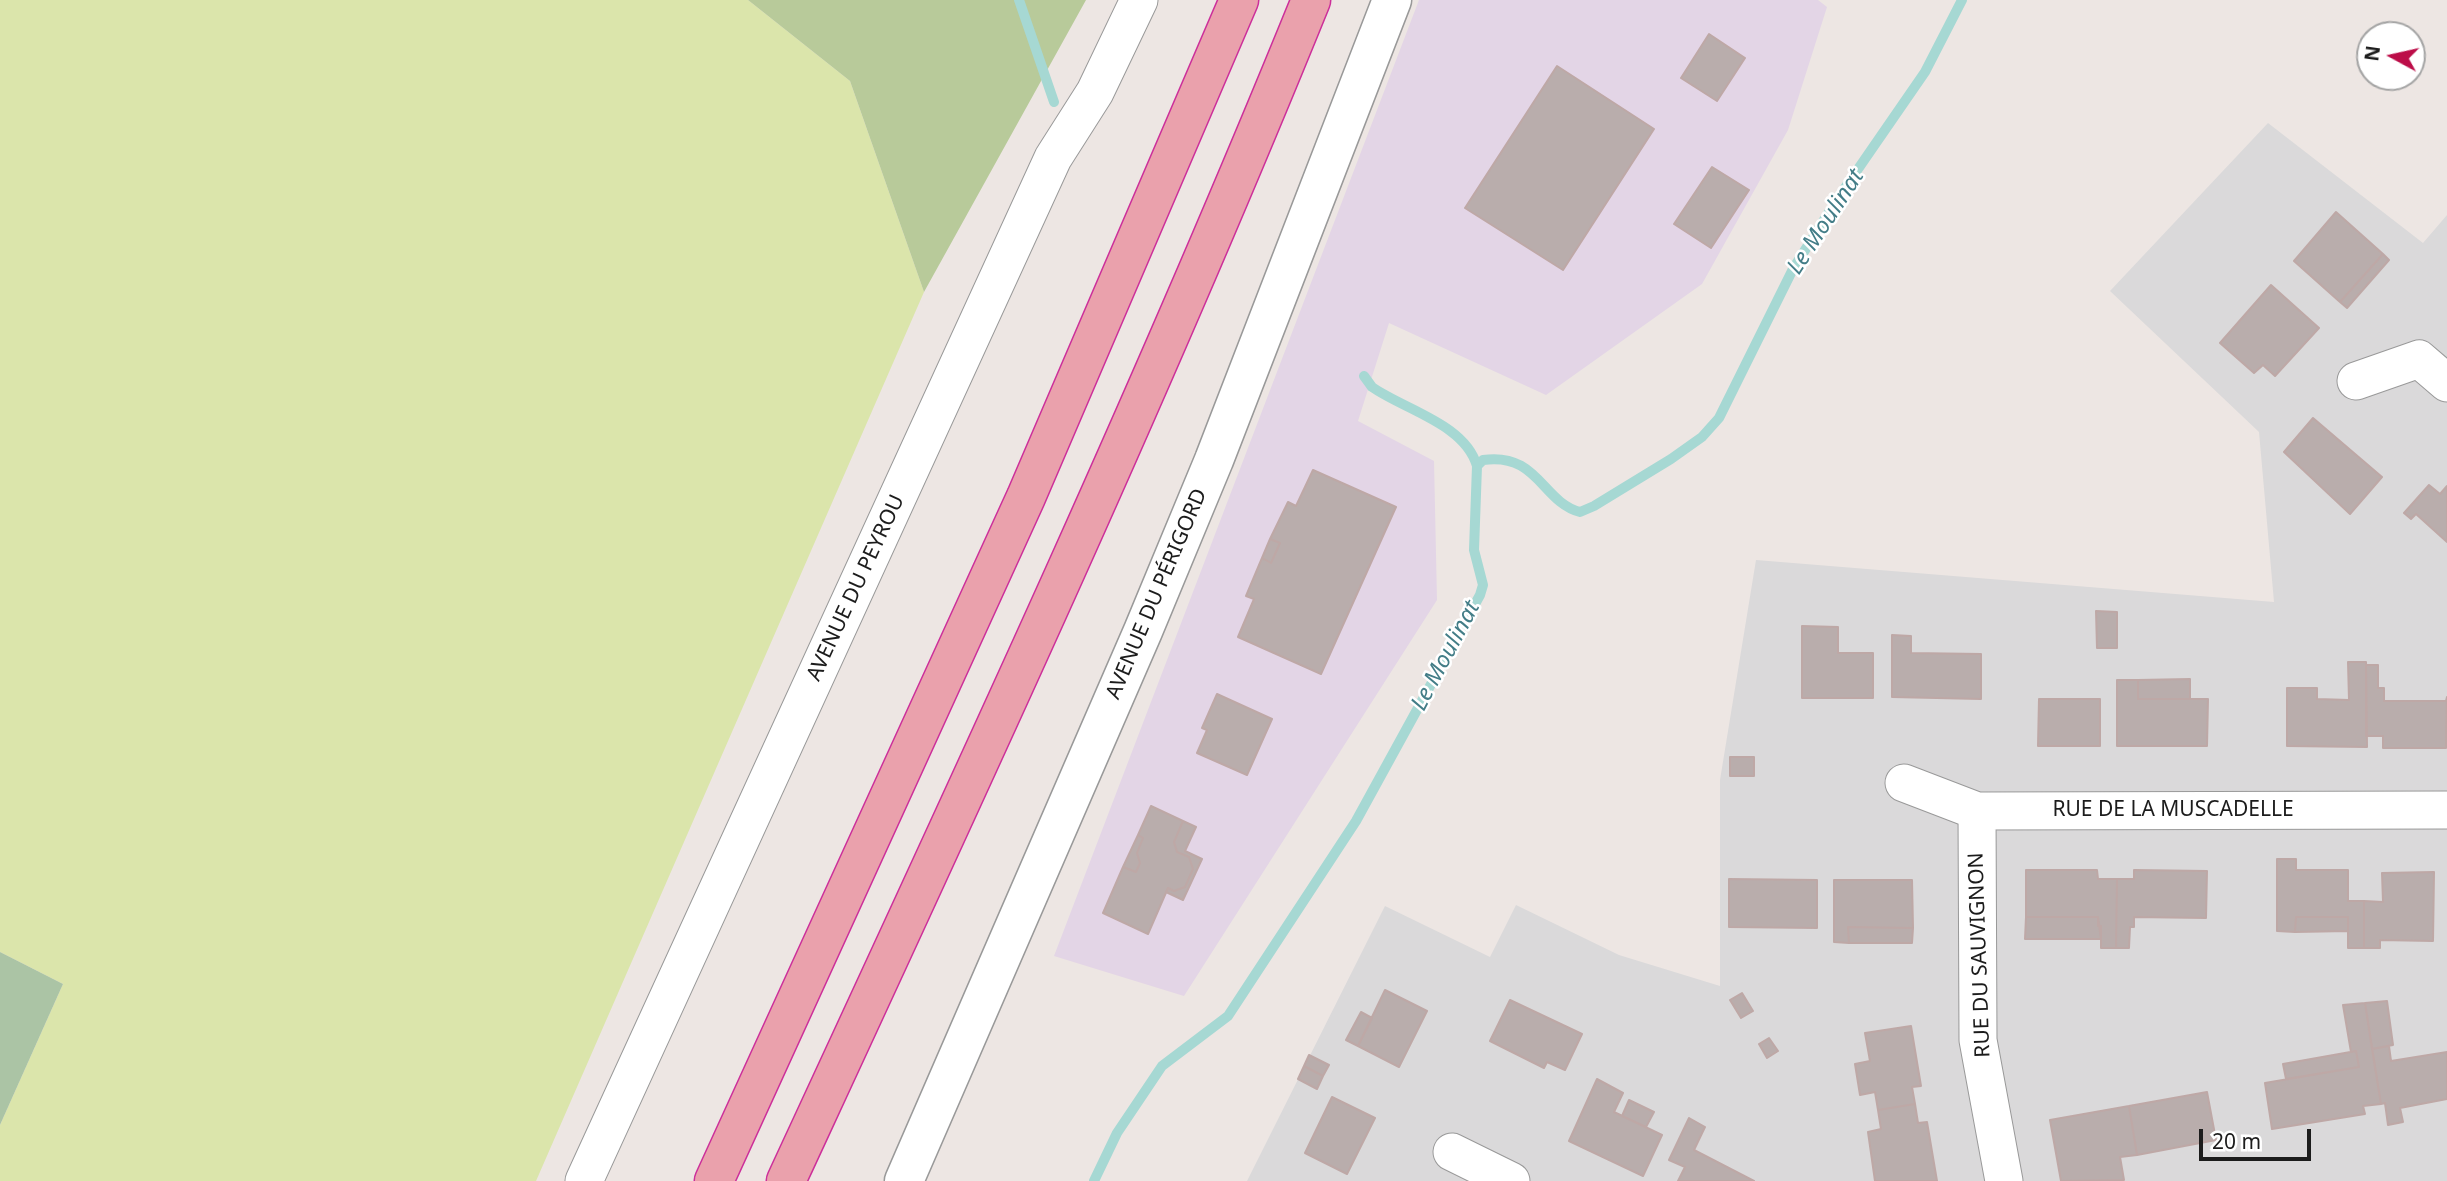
<!DOCTYPE html>
<meta charset="utf-8">
<style>
body{margin:0}
#map{position:relative;width:2447px;height:1181px;overflow:hidden;background:#ede6e3;font-family:"Noto Sans",sans-serif}
canvas{display:block}
.north{position:absolute;left:2356px;top:21px;width:70px;height:70px;box-sizing:border-box;background:#fff;border:2px solid #a4a4a4;border-radius:50%;rotate:278deg;font-size:19px;font-weight:700;line-height:28px;text-align:center;color:#1c1c1c}
.north::after{content:'';display:block;margin:auto;width:24px;height:32px;background:#bc0d48;clip-path:polygon(50% 0,100% 100%,50% 72%,0 100%)}
.scale{position:absolute;left:2199px;top:1129px;width:112px;height:32px;box-sizing:border-box;border:4px solid #1c1c1c;border-top:0;padding-left:9px;font-size:21px;line-height:24px;white-space:nowrap;color:#1c1c1c;-webkit-text-stroke:5px #fff;paint-order:stroke}
</style>
<div id="map">
<canvas width="2447" height="1181"></canvas>
<div class="north">N</div>
<div class="scale">20 m</div>
</div>
<script>
const context = document.querySelector('canvas').getContext('2d');
context.lineJoin = 'round';
function fillPath(path, color) {
  context.fillStyle = color;
  context.fill(path, 'evenodd');
}
function trace(path, color, width, dash) {
  context.strokeStyle = color;
  context.lineWidth = width;
  context.lineCap = dash ? 'butt' : 'round';
  context.setLineDash(dash || []);
  context.stroke(path);
}
function write(font, color, halo, rows, align = 'center') {
  context.font = font + ' "Noto Sans",sans-serif';
  context.lineWidth = 5;
  context.setLineDash([]);
  context.textBaseline = 'middle';
  context.strokeStyle = halo;
  context.fillStyle = color;
  for (const [text, x, y, turn = 0] of rows) {
    context.save();
    context.translate(x, y);
    context.rotate((+turn || 0) * Math.PI / 180);
    context.textAlign = isNaN(turn) ? turn : align;
    if (halo) context.strokeText(text, 0, 0);
    context.fillText(text, 0, 0);
    context.restore();
  }
}
fillPath(new Path2D(`
 M2268 123 2423 243 2447 215V1181H1247L1385 906 1490 957 1516 905 1619 955 1720 986V780L1756 560 2274 602 2259 432 2110 291Z`), '#dad9da');
fillPath(new Path2D(`
 M1419 0H1818L1827 7 1788 130 1702 284 1546 395 1389 323 1358 421 1434 461 1437 600 1184 996 1054 956Z`), '#e3d5e6');
fillPath(new Path2D(`
 M0 0H748L850 81 924 292 536 1181H0V1125L63 984 0 952Z`), '#dbe5ab');
fillPath(new Path2D(`
 M748 0H1086L924 292 850 81Z`), '#b8ca9a');
fillPath(new Path2D(`
 M0 952 63 984 0 1125Z`), '#abc4a5');
trace(new Path2D(`
 M1019 0 1054 102
 M1477 466 1483 460C1538 452 1542 502 1580 512L1594 506 1671 459 1702 437 1719 418 1793 269 1838 198 1925 72 1962 0
 M1094 1181 1117 1133 1162 1066 1228 1016 1356 821 1480 595 1483 585 1474 550 1477 466C1465 424 1405 410 1372 387L1364 376`), '#a6d8d3', 10);
const building = new Path2D(`
 M1709 34 1745 58 1717 101 1681 78Z
 M1557 66 1654 129 1563 270 1465 208Z
 M1712 167 1749 190 1711 248 1674 224Z
 M2336 212 2383 254 2340 302 2294 261Z
 M2383 254 2389 260 2347 308 2340 302Z
 M2271 285 2319 328 2275 376 2263 365 2254 373 2220 343Z
 M2313 418 2382 477 2350 514 2284 452Z
 M1313 470 1396 507 1321 674 1238 637 1254 599 1246 596 1262 558 1271 563 1280 543 1270 539 1288 502 1296 506Z
 M2429 485 2440 494 2447 486V542L2416 514 2411 519 2404 513Z
 M1270 539 1280 543 1271 563 1262 558Z
 M2096 611 2117 612V648H2097Z
 M1802 626 1838 627V653H1873V698H1802Z
 M1892 635 1911 636V653L1981 654V699L1892 697Z
 M2348 662H2366L2367 747 2287 746V688H2317V699L2349 700Z
 M2366 665H2378V688H2384V701H2446L2447 697 2446 748H2383V736H2366Z
 M2190 679V699H2138V680Z
 M2117 680H2138V699H2208L2207 746H2117Z
 M1217 694 1272 719 1247 775 1197 753 1207 730 1202 728Z
 M2039 699H2100V746H2038Z
 M1730 757H1754V776H1730Z
 M1151 806 1183 821 1174 842 1177 852 1189 857 1193 869 1185 887 1174 891 1168 888 1148 934 1103 913 1123 867 1136 872 1140 863 1137 853 1143 838 1138 835Z
 M1183 821 1196 827 1185 851 1202 859 1183 900 1166 892 1168 888 1174 891 1185 887 1193 869 1189 857 1177 852 1174 842Z
 M1138 835 1143 838 1137 853 1140 863 1136 872 1123 867Z
 M2277 859H2296V870H2348V901H2364V948H2348V917H2296L2295 932 2277 931Z
 M2026 870H2097L2098 879H2117L2116 948H2101V926H2098V917H2026Z
 M2134 870 2207 871 2206 918 2134 917V927H2130L2129 948H2116L2117 879H2134Z
 M2434 872 2433 941 2380 940V948H2364V901L2383 902 2382 873Z
 M1729 879 1817 880V928L1729 927Z
 M1834 880H1912L1913 928 1848 927 1849 943 1834 942Z
 M2026 917H2098L2101 939H2025Z
 M2296 917H2348V931L2295 932Z
 M1848 927 1913 928 1912 943H1849Z
 M1385 990 1427 1011 1399 1067 1358 1046Z
 M1742 993 1753 1011 1741 1018 1730 1000Z
 M1510 1000 1582 1034 1565 1070 1547 1062 1544 1068 1490 1041Z
 M2387 1001 2393 1045 2372 1049 2365 1003Z
 M2365 1003 2381 1104 2363 1106 2365 1114 2272 1129 2265 1083 2359 1067 2356 1051 2351 1052 2343 1005Z
 M1361 1012 1372 1018 1358 1046 1346 1040Z
 M1911 1026 1921 1086 1912 1087 1915 1104 1878 1110 1875 1092 1860 1095 1855 1064 1870 1061 1865 1033Z
 M1769 1038 1778 1051 1767 1058 1759 1044Z
 M2389 1046 2391 1061 2447 1052V1099L2400 1108 2403 1122 2388 1125 2385 1103 2381 1104 2372 1049Z
 M2356 1051 2359 1067 2286 1079 2283 1064Z
 M1309 1055 1329 1065 1323 1076 1304 1066Z
 M1304 1066 1323 1076 1317 1089 1298 1079Z
 M1597 1079 1623 1093 1614 1112 1662 1135 1643 1176 1569 1141Z
 M2207 1092 2216 1140 2137 1155 2129 1106Z
 M1332 1097 1375 1118 1347 1174 1305 1153Z
 M1629 1100 1654 1112 1646 1127 1622 1116Z
 M1915 1104 1918 1123 1927 1122 1937 1181H1875L1868 1132 1881 1129 1878 1110Z
 M2129 1106 2137 1155 2120 1157 2124 1180 2061 1181 2050 1120Z
 M1689 1118 1705 1127 1694 1150 1754 1181H1678L1685 1167 1669 1160Z`);
fillPath(building, '#b9adac');
trace(building, '#bea8a6', 2);
const minor = new Path2D(`
 M2356 381 2419 359 2447 383
 M1904 783 1977 811 2447 810
 M1977 811 1978 1040 2004 1181
 M1452 1152 1511 1181
 M584 1181 1053 158 1095 92 1139 0`);
const tertiary = new Path2D(`
 M904 1181 1143 631 1214 460 1392 0`);
const trunk = new Path2D(`
 M714 1181 1026 497 1239 0
 M786 1181C967 790 1149 399 1311 0`);
trace(minor, '#999', 39);
trace(tertiary, '#999', 41);
trace(trunk, '#cc2f9a', 41);
trace(minor, '#fff', 37);
trace(tertiary, '#fff', 38);
trace(trunk, '#eaa1ac', 38);
write('21px', '#1c1c1c', '#fff', [
 ["AVENUE DU PEYROU",856,588,-65],
 ["AVENUE DU PÉRIGORD",1157,594,-67],
 ["RUE DE LA MUSCADELLE",2173,810],
 ["RUE DU SAUVIGNON",1980,955,-92]
]);
write('italic 23px', '#437d87', '#fff', [
 ["Le Moulinat",1826,222,-57],
 ["Le Moulinat",1446,656,-62]
]);
</script>
